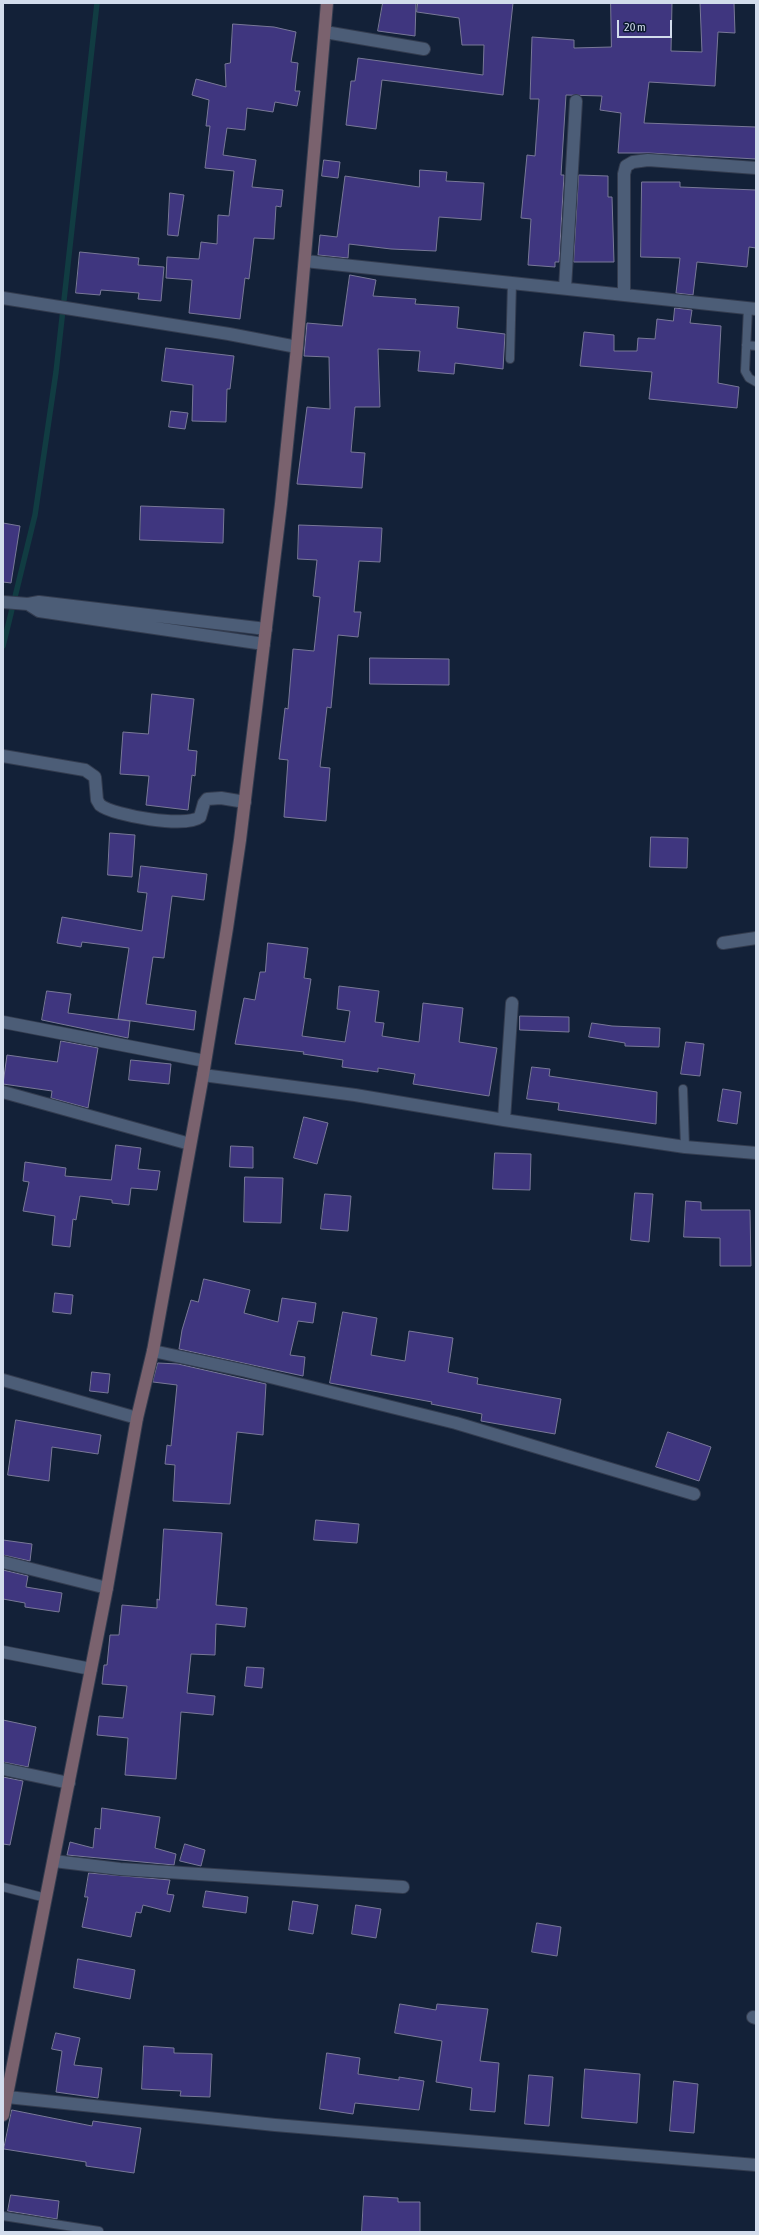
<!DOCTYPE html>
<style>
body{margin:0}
#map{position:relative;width:759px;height:2235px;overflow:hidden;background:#132138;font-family:"Asap Condensed",sans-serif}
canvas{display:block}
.frame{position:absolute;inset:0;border:4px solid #d2dcec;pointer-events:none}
.scale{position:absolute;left:617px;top:20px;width:55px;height:18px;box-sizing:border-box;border:2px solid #d2dcec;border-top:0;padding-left:5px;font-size:12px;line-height:14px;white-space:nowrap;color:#d2dcec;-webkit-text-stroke:3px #0a182d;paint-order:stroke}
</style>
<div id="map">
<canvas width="759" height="2235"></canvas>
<div class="frame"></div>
<div class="scale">20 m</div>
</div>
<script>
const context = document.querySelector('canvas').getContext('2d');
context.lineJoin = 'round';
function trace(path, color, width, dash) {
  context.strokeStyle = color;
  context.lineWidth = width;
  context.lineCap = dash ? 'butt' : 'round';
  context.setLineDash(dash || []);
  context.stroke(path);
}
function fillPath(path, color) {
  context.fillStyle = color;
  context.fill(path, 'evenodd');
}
trace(new Path2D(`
 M3 646 35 515 56 372 97 3`), '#113c42', 5.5);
const building = new Path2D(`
 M383 3H416L415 36 378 31Z
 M418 3H513L503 95 382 80 376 129 346 125 351 81H355L358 58 483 75 484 45H462L459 18 417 12Z
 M611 3H672L671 51 702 52 700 3H734L735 33 718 32 715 86 649 82 644 123 756 127V159L649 153H618L621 113 600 110 602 96 566 95 561 175H564L559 262H555V267L528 265 531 219 521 218 527 155 535 156 539 99H530L532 37 574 40V48L611 47Z
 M233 24 274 27 296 32 291 62 298 63 295 91H300L297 106 275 102 273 112 247 108 245 130 227 128 223 155 256 160 252 187 283 190 281 207 276 206 274 239 254 238 249 279 245 278 240 319 189 313 192 280 166 278 167 257 199 259 201 242 217 244 218 215 229 216 234 171 205 168 210 126H206L209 100 192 95 196 79 226 87 225 64 230 63Z
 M324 160 340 162 338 178 322 176Z
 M420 170 447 172 446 181 484 183 481 220 439 217 436 251 391 249 349 244 348 258 318 255 320 235 337 237 345 176 419 187Z
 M579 175 608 176V197H612L614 262H574Z
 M642 182H680V187L756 190V248L749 247 747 267 697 262 693 295 676 293 680 258 641 257Z
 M170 193 184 195 178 236 168 235Z
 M80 252 139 258 138 265 164 267 161 301 138 299 139 293 101 290 100 295 76 293Z
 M350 275 376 280 373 296 416 299 415 304 459 307 457 328 505 334 503 369 455 363 454 374 418 371 420 351 378 349 380 407H355L351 452 365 453 362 488 297 484 307 407 330 409 329 357 304 356 307 323 342 326Z
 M675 308 692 310 690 323 721 326 718 383 739 387 737 408 649 399 652 372 580 366 584 332 614 335V351H637L638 338 655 339 657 319 673 321Z
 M166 348 234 356 230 389H227L226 422 192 421 193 385 162 381Z
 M171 411 188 413 185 429 169 427Z
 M141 506 224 509 223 543 140 540Z
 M3 523 20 526 11 583 3 582Z
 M299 525 382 528 380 562 359 561 354 612H361L358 637 338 635 331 708 327 707 320 767 330 768 326 821 284 817 288 760 279 759 285 708 288 709 293 649 314 651 320 597 313 596 317 560 298 559Z
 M370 658 449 659V685L370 684Z
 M152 694 194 699 188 750 197 751 195 776 192 775 188 810 146 805 149 776 120 774 123 732 148 734Z
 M110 833 135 835 132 877 108 875Z
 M651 837 688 838 687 868 650 867Z
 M141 866 207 874 204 900 172 896 164 958 153 957 146 1004 196 1011 194 1030 118 1019 129 948 82 942 81 947 57 943 62 917 142 931 147 893 138 892Z
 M268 943 308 948 304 978 311 979 302 1036 345 1042 350 1011 337 1009 339 986 379 991 375 1022 384 1023 382 1036 419 1042 423 1003 463 1008 459 1042 497 1048 489 1096 413 1084 415 1074 378 1068V1072L342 1067 343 1060 303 1054 304 1052 235 1044 244 998 255 1000 260 972H265Z
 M47 991 71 994 68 1013 130 1021 128 1038 42 1020Z
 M520 1016 569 1017V1032L520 1030Z
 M592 1023 612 1026 660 1028 659 1047 625 1046V1043L589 1037Z
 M61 1041 98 1048 88 1108 51 1098 52 1091 3 1084 7 1055 57 1062Z
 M686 1042 704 1044 700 1076 681 1074Z
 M131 1060 171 1064 169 1084 129 1080Z
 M532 1067 550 1069 549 1076 657 1092 656 1124 558 1110 559 1103 527 1099Z
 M723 1089 741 1092 737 1124 718 1121Z
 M304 1117 328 1123 317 1164 294 1158Z
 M116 1145 141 1148 138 1169 160 1171 157 1190 131 1188 129 1205 112 1203V1200L80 1196 76 1220 73 1219 70 1247 52 1245 55 1216 23 1211 29 1182 23 1181 25 1162 66 1168 65 1176 111 1180Z
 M231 1146 253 1147V1168L230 1167Z
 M495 1153 531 1154 530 1190 493 1189Z
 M245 1177 283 1178 281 1223 244 1222Z
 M635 1193 653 1194 649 1242 631 1240Z
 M325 1194 351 1196 348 1231 321 1229Z
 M686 1201 701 1202V1210H750L751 1266H720V1238L684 1237Z
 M204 1279 250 1290 244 1313 278 1322 282 1298 316 1303 313 1323 298 1321 290 1355 305 1357 303 1376 179 1349 182 1330 191 1300 198 1302Z
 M55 1293 73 1295 71 1314 53 1312Z
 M343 1312 377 1318 371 1355 405 1361 409 1331 453 1338 448 1372 478 1378 477 1384 561 1399 555 1434 481 1421 482 1414 431 1404 432 1402 330 1383Z
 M158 1363 178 1364 266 1384 263 1435 237 1432 230 1504 173 1501 175 1465 165 1464 167 1445 171 1446 177 1385 153 1382Z
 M92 1372 110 1374 108 1393 90 1391Z
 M16 1420 101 1435 98 1454 52 1447 49 1481 8 1475Z
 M668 1432 711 1447 699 1481 656 1467Z
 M316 1520 359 1524 357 1543 314 1540Z
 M164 1529 222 1533 216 1605 247 1608 245 1627 216 1624 215 1655 191 1654 187 1693 215 1696 213 1715 181 1712 176 1779 125 1775 128 1738 97 1735 99 1716 123 1718 127 1686 102 1684 104 1665H107L110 1635H119L122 1605 157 1608V1599L159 1600Z
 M3 1540 32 1544 30 1561 3 1555Z
 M3 1570 28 1576 26 1587 62 1593 59 1612 25 1607V1603L3 1599Z
 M247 1667 264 1668 262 1688 245 1686Z
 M3 1720 36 1727 28 1767 3 1762Z
 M3 1777 23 1781 10 1845 3 1844Z
 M102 1808 160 1817 155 1848 176 1854 174 1865 67 1855 70 1842 93 1848 95 1828 100 1829Z
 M185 1844 205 1850 201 1866 180 1861Z
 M89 1873 170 1880 167 1894 174 1895 170 1912 143 1905 141 1913 136 1912 131 1937 82 1927 88 1897H85Z
 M206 1891 248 1897 246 1913 203 1907Z
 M293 1901 318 1905 313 1934 289 1930Z
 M356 1905 381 1909 376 1938 352 1934Z
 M537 1923 561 1927 557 1956 532 1952Z
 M78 1959 135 1970 130 1999 74 1988Z
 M400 2004 436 2010 437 2004 488 2009 480 2061 499 2063 495 2112 470 2110 472 2088 436 2082 442 2041 395 2033Z
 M56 2033 80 2038 74 2065 102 2068 98 2098 56 2092 62 2051 52 2049Z
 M144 2046 174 2048V2053L212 2054 210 2097 180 2096 181 2091 142 2089Z
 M327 2053 360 2058 358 2074 399 2080V2077L424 2081 419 2110 355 2103 353 2114 320 2109Z
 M585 2069 640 2074 637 2123 582 2118Z
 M529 2075 553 2077 549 2126 525 2124Z
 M674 2081 698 2084 694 2133 670 2131Z
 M12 2110 92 2126 93 2121 141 2128 134 2173 86 2166V2162L4 2149Z
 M11 2195 59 2201 57 2219 8 2211Z
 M364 2196 398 2198V2202H420V2232H362Z`);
fillPath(building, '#3f367f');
trace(building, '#787897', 1);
const lane = new Path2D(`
 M748 308 745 371 749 378 756 382
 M746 345 756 346
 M510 359 512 282
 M683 1089 685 1147
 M3 1887 46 1898
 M3 2216 99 2231`);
const street = new Path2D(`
 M325 32 424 49
 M305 261 756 309
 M565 288 576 101
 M624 294V174L626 166 633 162 648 160 756 168
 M3 298 229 334 297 347
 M3 602 28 604 39 602 266 629
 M28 604 39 611 264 644
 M3 756 85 770 95 777 97 800 100 805C114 816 186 828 200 817L204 803 207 799 221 798 245 802
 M723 943 756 938
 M3 1022 205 1061
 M203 1075 355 1095 504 1120 685 1147 756 1153
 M3 1092 190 1144
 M504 1120 512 1003
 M153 1351 246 1371 456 1423 694 1494
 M3 1380 137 1418
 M3 1562 107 1588
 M3 1652 91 1669
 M3 1769 69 1783
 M54 1861 120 1869 403 1887
 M753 2017 756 2018
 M7 2097 275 2125 756 2165`);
const secondary = new Path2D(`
 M3 2115 107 1588 137 1418 153 1351 203 1075 227 928 240 840 281 504 297 347 327 3`);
trace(lane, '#333c4f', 10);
trace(street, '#333c4f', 14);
trace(secondary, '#333c4f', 14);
trace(lane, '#4c5d77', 8);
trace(street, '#4c5d77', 12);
trace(secondary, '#7a626e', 12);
</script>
